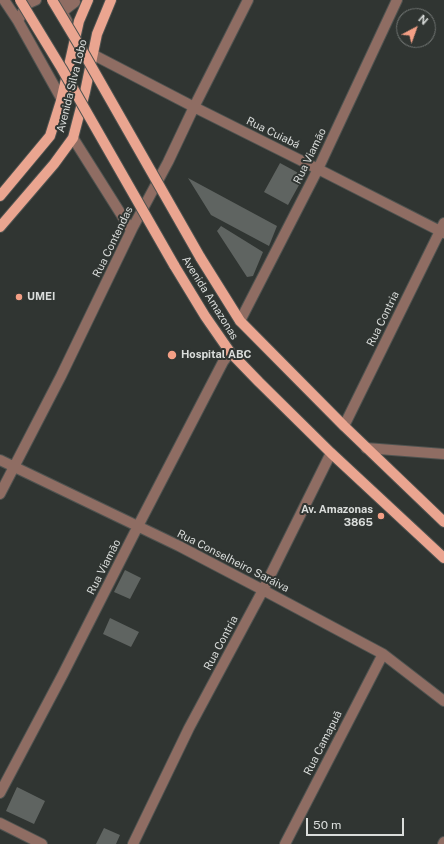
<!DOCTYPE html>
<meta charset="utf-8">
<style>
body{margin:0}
#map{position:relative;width:444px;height:844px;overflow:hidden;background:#303532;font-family:"Public Sans",sans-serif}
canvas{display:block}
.north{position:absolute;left:396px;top:8px;width:40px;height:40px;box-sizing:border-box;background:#303532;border:1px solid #747876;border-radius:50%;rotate:41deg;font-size:11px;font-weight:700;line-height:16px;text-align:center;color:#dadddb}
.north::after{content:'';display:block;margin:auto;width:14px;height:18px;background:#f39f85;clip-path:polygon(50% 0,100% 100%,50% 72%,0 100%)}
.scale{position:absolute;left:306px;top:818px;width:98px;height:18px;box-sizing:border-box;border:2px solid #dadddb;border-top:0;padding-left:5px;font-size:12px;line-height:14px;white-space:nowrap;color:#dadddb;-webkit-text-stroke:3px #303532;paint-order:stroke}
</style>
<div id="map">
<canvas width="444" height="844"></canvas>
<div class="north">N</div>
<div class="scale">50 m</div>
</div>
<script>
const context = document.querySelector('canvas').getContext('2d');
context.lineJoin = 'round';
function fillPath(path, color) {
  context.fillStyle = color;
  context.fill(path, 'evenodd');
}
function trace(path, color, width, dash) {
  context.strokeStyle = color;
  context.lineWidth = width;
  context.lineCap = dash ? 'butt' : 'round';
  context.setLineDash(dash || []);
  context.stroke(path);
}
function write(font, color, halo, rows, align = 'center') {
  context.font = font + ' "Public Sans",sans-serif';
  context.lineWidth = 4;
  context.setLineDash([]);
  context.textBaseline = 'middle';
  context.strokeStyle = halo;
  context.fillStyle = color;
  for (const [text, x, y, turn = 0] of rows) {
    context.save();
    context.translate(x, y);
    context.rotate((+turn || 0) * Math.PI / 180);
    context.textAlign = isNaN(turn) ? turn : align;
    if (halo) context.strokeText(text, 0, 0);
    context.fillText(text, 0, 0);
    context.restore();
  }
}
fillPath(new Path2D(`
 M280 163 304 176 288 205 264 192Z
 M188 178 277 226 269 246 211 215Z
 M221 226 263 252 253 276 247 277 217 231Z
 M125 570 141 578 130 599 114 592Z
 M110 618 139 632 131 647 103 634Z
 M17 787 45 801 34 824 6 811Z
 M104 828 120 835 116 844H96Z`), '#5f6461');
const minor = new Path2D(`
 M4 0 18 21 61 98
 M59 0 75 2 62 12 67 21
 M18 21 27 4 36 0
 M92 54 194 107 318 169 444 233
 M73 138 131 230
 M240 321 318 169 397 0
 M344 426 444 223
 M366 448 444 454
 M0 460 179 546 263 590 383 654 444 701
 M0 494 61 376 132 229 168 162 194 107 248 0
 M0 793 63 674 138 526 223 362 230 352
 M0 823 42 844
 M133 844 189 728 263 590 331 453
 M285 844 383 654
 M443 844 444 842`);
const major = new Path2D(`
 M0 196 50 136 61 101 79 21 88 0
 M0 227 54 164 73 138 85 92 97 34 111 0
 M200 257 240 321 344 426 444 522
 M174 265 205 316 230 352 259 382 331 453 444 558`);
trace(minor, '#4f5350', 12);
trace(major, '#4f5350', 12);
trace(minor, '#8f6d63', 10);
trace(major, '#eaa590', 10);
const majorBridge = new Path2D(`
 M20 0 62 69 174 265
 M52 0 82 50 200 257`);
trace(majorBridge, '#4f5350', 12, []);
trace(majorBridge, '#eaa590', 10);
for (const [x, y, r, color] of [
 [19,297,4,"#f39f85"],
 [172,355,5,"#f39f85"],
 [381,516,4,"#f39f85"]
]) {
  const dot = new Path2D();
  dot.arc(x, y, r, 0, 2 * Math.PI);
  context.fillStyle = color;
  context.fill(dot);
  trace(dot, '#303532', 1.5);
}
write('11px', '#dadddb', '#303532', [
 ["Avenida Silva Lobo",72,86,-76],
 ["Rua Cuiabá",273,133,26],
 ["Rua Viamão",310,156,-64],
 ["Rua Contendas",113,242,-64],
 ["Avenida Amazonas",210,298,58],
 ["Rua Contria",383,319,-64],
 ["Rua Conselheiro Saráiva",233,561,27],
 ["Rua Viamão",104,567,-63],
 ["Rua Contria",221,643,-62],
 ["Rua Camapuã",323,743,-63]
]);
write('bold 11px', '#dadddb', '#303532', [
 ["UMEI",27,297],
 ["Hospital ABC",181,355],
 ["Av. Amazonas",373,510,"right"],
 ["3865",373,523,"right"]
], 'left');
</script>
